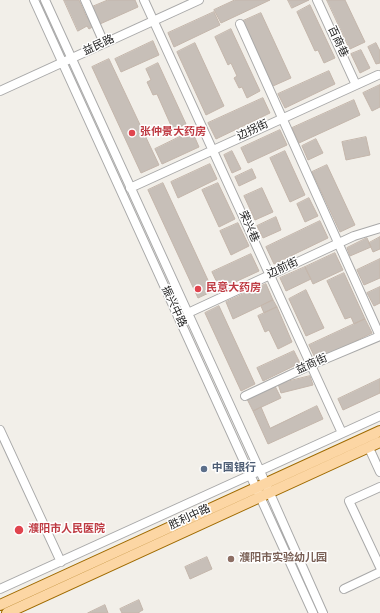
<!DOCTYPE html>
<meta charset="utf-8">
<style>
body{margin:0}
canvas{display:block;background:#f2efe9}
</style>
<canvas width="380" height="613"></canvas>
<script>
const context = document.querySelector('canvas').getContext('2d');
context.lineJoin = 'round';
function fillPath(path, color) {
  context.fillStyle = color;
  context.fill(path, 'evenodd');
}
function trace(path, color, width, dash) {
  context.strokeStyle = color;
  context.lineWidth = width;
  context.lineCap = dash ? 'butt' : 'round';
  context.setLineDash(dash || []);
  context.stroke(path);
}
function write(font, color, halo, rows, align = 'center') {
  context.font = font + ' Overpass,"Noto Sans SC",sans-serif';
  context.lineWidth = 3;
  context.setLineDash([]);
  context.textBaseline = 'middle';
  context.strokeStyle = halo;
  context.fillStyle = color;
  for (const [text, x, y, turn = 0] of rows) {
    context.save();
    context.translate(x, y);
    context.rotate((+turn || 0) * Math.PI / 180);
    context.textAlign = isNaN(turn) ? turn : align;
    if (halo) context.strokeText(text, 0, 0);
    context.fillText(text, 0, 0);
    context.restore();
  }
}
const building = new Path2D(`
 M64 0H79L87 18 92 16 96 25 89 29 87 26 78 31Z
 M108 0H135L138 7 100 24 92 7Z
 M235 0H270L221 23 214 10Z
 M288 0H309L292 8Z
 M327 0H345L365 42 350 49Z
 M310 5 335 58 324 63 318 50 315 51 297 12Z
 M214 12 220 25 174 47 168 33Z
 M261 13 291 78 273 86 243 21Z
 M231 29 260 91 247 98 242 87 239 88 234 78 237 76 231 63 228 65 215 37Z
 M153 41 159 55 121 72 115 59Z
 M195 43 224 106 206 115 177 52Z
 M376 43 380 51V63L376 64 368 47Z
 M361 50 370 68 360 73 351 54Z
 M109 59 159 165 141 173 92 67Z
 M158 63 186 124 173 130 157 94 153 95 147 82 151 80 146 69Z
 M329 71 335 84 285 108 278 94Z
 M380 85V107L372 111 363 93Z
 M263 98 270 113 216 139 208 123Z
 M354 100 360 115 299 143 292 128Z
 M280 130 287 145 248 163 241 148Z
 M192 131 199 147 162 164 155 149Z
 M366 137 370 155 346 160 342 142Z
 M316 139 323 153 308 160 302 146Z
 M232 151 241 169 232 173 224 155Z
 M285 151 305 195 290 202 270 158Z
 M210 164 217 179 178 198 171 182Z
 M327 165 355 225 340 232 312 172Z
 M252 169 256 178 239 186 235 177Z
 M163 183 213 291 198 298 148 190Z
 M218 183 235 219 219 227 202 190Z
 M262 188 273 212 255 220 244 196Z
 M309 198 318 216 305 222 297 204Z
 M276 217 281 230 263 238 257 226Z
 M320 221 328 238 274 264 266 247Z
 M238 223 249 246 231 255 220 231Z
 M380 237V249L373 252 369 243Z
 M367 238 371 247 350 256 347 248Z
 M335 253 343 270 313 284 305 267Z
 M251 254 259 271 220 289 212 272Z
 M380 259V278L364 285 357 270Z
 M305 267 311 279 286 291 280 278Z
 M344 273 365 319 354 324 351 317 345 319 327 281Z
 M266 284 273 300 233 319 226 302Z
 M380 287V303L374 306 367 293Z
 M306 290 324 328 306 336 289 299Z
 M273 300 277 307 264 313 261 306Z
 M219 306 255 384 241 391 205 313Z
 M277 307 292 342 278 349 269 330 265 332 258 316Z
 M365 319 372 333 316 360 309 345Z
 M294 351 300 363 263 381 257 368Z
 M310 376 313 385 281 393 278 384Z
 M380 379V393L343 410 338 399Z
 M275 386 281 398 253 411 247 399Z
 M317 406 323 419 268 444 253 411 261 407 270 428Z
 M207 557 212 569 190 579 185 567Z
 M139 600 143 610 139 612V613H122L120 609Z
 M105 605 108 613H88Z`);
fillPath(building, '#c7bfb8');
trace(building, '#c4b6ab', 1);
const minor = new Path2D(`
 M34 0 313 613
 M45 0 260 471 323 613
 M85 0 104 43
 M144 0 342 433
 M317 0 356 85
 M240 24 380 336
 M0 91 199 0
 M130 188 378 75
 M188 313 354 236 380 228
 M245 396 311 365 380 336
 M0 430 61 562
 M369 448 380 472
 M380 487 349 501 380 567
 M0 589 380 416
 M344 589 380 572`);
const major = new Path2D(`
 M0 605 380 431
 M7 613 380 442`);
trace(minor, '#a9a9a9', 10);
trace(major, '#a06b00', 12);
trace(minor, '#fff', 8);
trace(major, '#fcd6a4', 10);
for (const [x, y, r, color] of [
 [132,133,4,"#e0444e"],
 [198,289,4,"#e0444e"],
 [204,469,4,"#5c6f8a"],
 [19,530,5,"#e0444e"],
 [231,559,4,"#8d6e63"]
]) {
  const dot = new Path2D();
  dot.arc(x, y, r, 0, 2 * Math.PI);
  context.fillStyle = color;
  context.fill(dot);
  trace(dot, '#fff', 1.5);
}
write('11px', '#222', '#fff', [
 ["百商巷",337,42,65],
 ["益民路",99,46,-25],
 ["边拐街",253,131,-25],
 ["荣兴巷",248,227,66],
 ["边前街",283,269,-25],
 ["振兴中路",173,307,65],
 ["益商街",312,365,-24],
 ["胜利中路",190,518,-25]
]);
write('bold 11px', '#be3a42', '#fff', [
 ["张仲景大药房",140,133],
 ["民意大药房",206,289],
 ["濮阳市人民医院",28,530]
], 'left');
write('bold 11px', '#4e5e75', '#fff', [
 ["中国银行",212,469]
], 'left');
write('bold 11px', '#785e54', '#fff', [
 ["濮阳市实验幼儿园",239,559]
], 'left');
</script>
